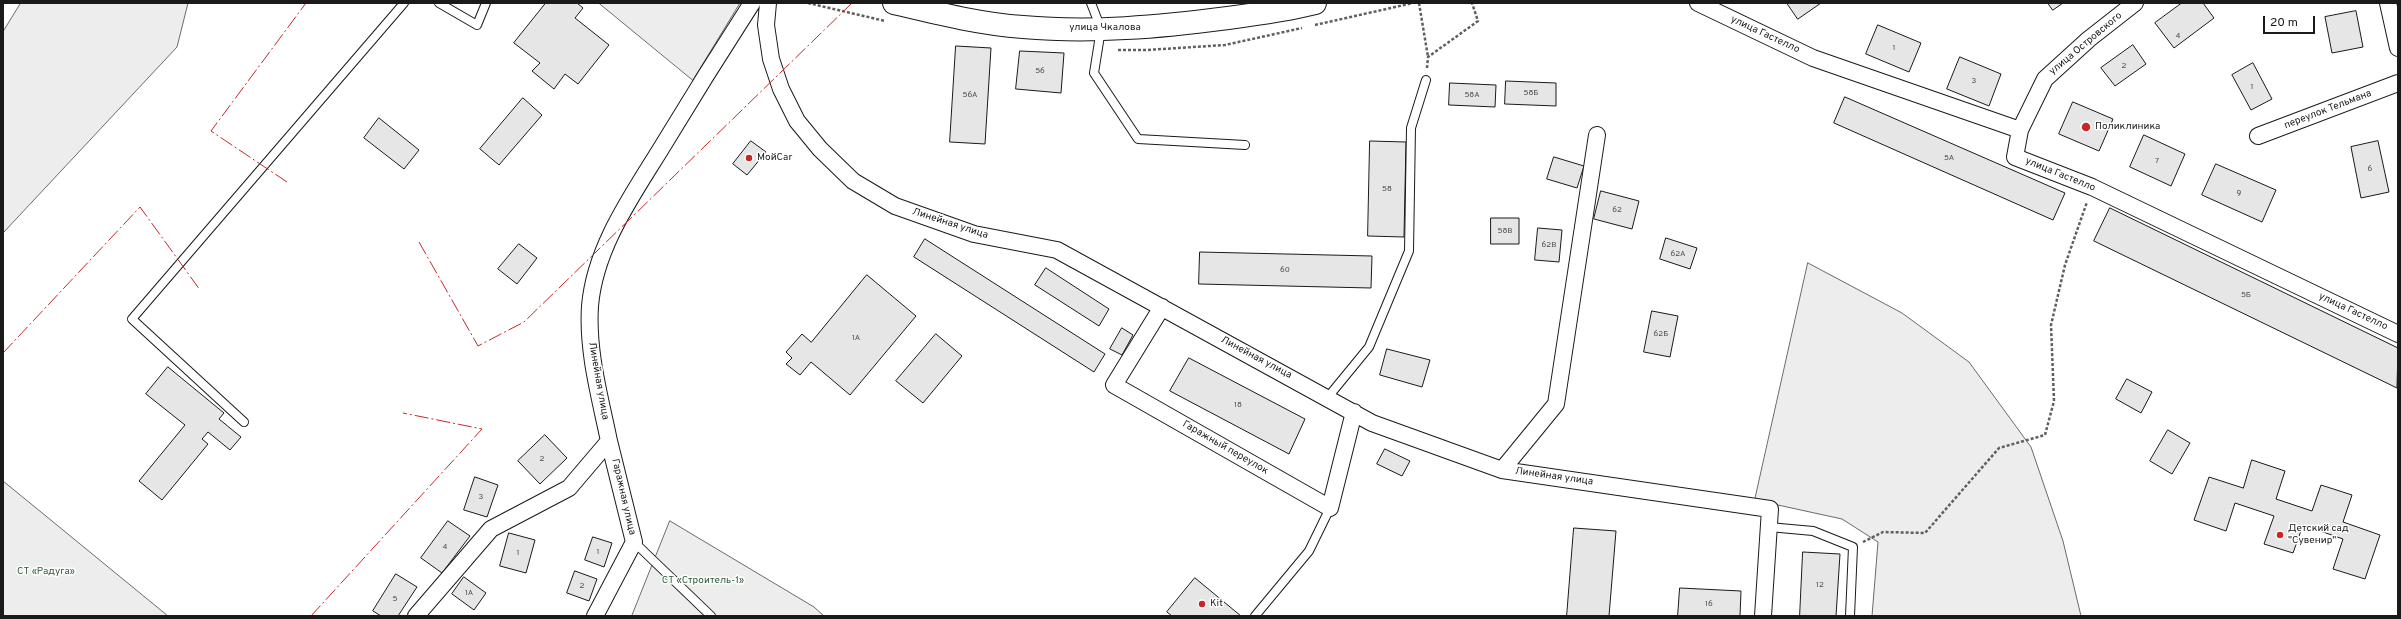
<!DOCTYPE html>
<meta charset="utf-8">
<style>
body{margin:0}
#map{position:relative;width:2401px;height:619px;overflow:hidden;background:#fff;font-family:Overpass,sans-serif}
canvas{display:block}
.frame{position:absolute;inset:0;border:4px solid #1a1a1a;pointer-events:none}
.scale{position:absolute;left:2263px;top:16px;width:52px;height:18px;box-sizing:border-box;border:2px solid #1a1a1a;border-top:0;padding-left:5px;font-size:12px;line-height:14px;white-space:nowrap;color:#1a1a1a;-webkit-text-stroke:3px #fff;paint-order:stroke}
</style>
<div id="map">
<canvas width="2401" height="619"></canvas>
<div class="frame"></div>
<div class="scale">20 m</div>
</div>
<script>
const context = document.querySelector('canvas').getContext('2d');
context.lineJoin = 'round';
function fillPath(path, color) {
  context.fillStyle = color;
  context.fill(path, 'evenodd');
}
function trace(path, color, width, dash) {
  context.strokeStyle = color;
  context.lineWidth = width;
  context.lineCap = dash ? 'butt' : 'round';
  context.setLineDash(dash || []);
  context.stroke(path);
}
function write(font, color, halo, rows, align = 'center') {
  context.font = font + ' Overpass,sans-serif';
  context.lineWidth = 3;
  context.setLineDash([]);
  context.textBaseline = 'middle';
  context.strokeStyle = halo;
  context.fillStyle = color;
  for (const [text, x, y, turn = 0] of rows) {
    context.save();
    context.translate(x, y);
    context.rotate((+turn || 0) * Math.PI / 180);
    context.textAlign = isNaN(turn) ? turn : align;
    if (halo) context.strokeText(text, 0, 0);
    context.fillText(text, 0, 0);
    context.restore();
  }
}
const built = new Path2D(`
 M21 3H188L177 47 3 233V32Z
 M599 3H740L693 80Z
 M1808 263 1902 313 1969 362 2031 447 2063 541 2081 616H1872L1878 542 1842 519 1755 500Z
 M3 481 41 512 168 616H3Z
 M670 521 814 607 824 616H632Z`);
fillPath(built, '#ededed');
trace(built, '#6a6a6a', 1);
const building = new Path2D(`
 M546 3H577L583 8 575 18 609 45 578 84 565 74 554 89 532 71 540 63 514 43Z
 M1787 3H1821L1798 19Z
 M2048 3H2063L2053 10Z
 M2182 3H2203L2214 18 2174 48 2155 23Z
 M2356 11 2363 47 2332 53 2325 17Z
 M1878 25 1921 43 1909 72 1866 54Z
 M2133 45 2146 64 2115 86 2101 68Z
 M956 46 991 48 985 144 950 142Z
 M1020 51 1064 53 1061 93 1016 89Z
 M1960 57 2001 74 1989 106 1947 89Z
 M2253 63 2272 99 2251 110 2232 75Z
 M1506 81 1556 83V106L1505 104Z
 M1450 83 1496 85 1495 107 1449 105Z
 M1845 97 2065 193 2053 220 1834 123Z
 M523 98 542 115 499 165 480 149Z
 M2073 102 2113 119 2099 151 2059 134Z
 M379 118 419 150 404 169 364 138Z
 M2144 135 2185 154 2171 186 2130 167Z
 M751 141 766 152 747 175 733 164Z
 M1370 141 1406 142 1404 237 1368 236Z
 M2378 141 2389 192 2361 198 2351 147Z
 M1554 157 1584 166 1577 188 1547 179Z
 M2216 164 2276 190 2262 222 2202 195Z
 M1601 191 1639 201 1632 229 1594 219Z
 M2110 208 2398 348 2397 388 2094 241Z
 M1491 218H1519V244H1491Z
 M1538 228 1562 230 1559 262 1535 260Z
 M1666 238 1697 248 1690 269 1660 259Z
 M925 239 1105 354 1094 372 914 257Z
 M519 244 537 258 517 284 498 269Z
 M1200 252 1372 256 1371 288 1199 284Z
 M1046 268 1109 309 1099 326 1035 285Z
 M867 275 916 316 850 395 811 362 800 375 786 364 792 358 786 352 802 334 811 342Z
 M1652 311 1678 316 1670 357 1644 352Z
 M1122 328 1133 335 1122 355 1110 349Z
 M936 334 962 356 923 403 896 381Z
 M1387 349 1430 360 1422 387 1380 375Z
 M1189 358 1305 419 1289 454 1170 391Z
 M168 367 224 413 219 419 241 437 230 450 208 432 202 439 208 444 162 500 139 481 185 425 146 394Z
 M2127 379 2152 392 2141 413 2116 399Z
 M2168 430 2190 443 2172 474 2150 461Z
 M545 435 567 458 540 484 518 461Z
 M1385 449 1410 461 1402 476 1377 464Z
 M2252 460 2285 471 2276 499 2312 511 2321 485 2352 495 2343 522 2380 535 2365 579 2333 569 2343 539 2303 525 2293 553 2264 544 2274 516 2235 503 2226 531 2194 520 2209 477 2243 488Z
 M475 477 498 485 487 517 464 510Z
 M448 521 470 536 442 573 421 558Z
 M1574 528 1616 531 1609 616H1567Z
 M509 533 535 540 526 573 500 566Z
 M593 537 612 543 604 567 585 560Z
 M1803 552 1840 554 1836 616H1800Z
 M575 571 597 579 589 601 567 593Z
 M396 574 417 587 398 616H381L373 611Z
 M464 577 486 593 474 610 452 594Z
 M1195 578 1241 616H1172L1167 612Z
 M1680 588 1741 591 1740 616H1678Z`);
fillPath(building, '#e6e6e6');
trace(building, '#1a1a1a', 1);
const service = new Path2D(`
 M439 3 477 25 486 3
 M1091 3 1101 29 1094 73 1138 139 1245 145
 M1328 397 1369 347 1409 251 1411 128 1426 80
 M244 422 132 319 404 3
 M1769 527 1813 531 1853 547 1850 616
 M634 542 711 616
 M1255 616 1309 551 1330 508`);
const minor = new Path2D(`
 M768 3 766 25 771 59 781 89 797 121 820 149 853 181 895 206 974 234 1057 250 1372 423 1502 470 1770 509 1763 616
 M1698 3 1813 58 2020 130 2015 157 2092 187 2398 334
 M2388 3 2398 48
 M2020 130 2045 79 2089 39 2135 3
 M2258 136 2398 83
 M1162 307 1114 385 1330 508 1354 412
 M1502 470 1556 404 1597 135
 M416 616 491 529 569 488 609 441C600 397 587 352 590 306 595 247 632 196 662 147 691 99 721 51 752 3
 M595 616 634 542 609 441`);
const secondary = new Path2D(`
 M894 3C936 13 980 24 1023 27 1091 33 1160 27 1228 18 1258 14 1287 10 1315 3`);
trace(service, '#1a1a1a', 10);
trace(minor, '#1a1a1a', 18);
trace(secondary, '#1a1a1a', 24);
trace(new Path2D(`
 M808 3 885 21
 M1419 3 1428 57
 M1315 25 1413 3
 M1118 50H1147L1225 45 1302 28
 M1427 68 1428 57 1478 21 1472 3
 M1863 542 1883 532 1925 533 1999 448 2045 435 2054 401 2051 325 2065 265 2087 202`), '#5f5f5f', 2.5, [3, 2]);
trace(service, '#fff', 8);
trace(minor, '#fff', 16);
trace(secondary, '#fff', 22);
trace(new Path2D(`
 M287 182 211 131 306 3
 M419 242 478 346 524 322 852 3
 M3 353 140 207 200 290
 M311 616 482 429 403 413`), '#c62828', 1, [14, 3, 2, 3]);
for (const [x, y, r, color] of [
 [2086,127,5,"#c62828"],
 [749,158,4,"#c62828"],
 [2280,535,4,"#c62828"],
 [1202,604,4,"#c62828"]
]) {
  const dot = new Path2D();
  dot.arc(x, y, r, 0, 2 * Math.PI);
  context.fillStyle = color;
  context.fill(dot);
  trace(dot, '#fff', 1.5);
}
write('8px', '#4d4d4d', null, [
 ["4",2178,36],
 ["1",1894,48],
 ["2",2124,66],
 ["56",1040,71],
 ["3",1974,81],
 ["1",2252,87],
 ["58Б",1531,93],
 ["56А",970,95],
 ["58А",1472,95],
 ["5А",1949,158],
 ["7",2157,161],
 ["6",2370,169],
 ["58",1387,189],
 ["9",2239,193],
 ["62",1617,210],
 ["58В",1505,231],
 ["62В",1549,245],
 ["62А",1678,254],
 ["60",1285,270],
 ["5Б",2246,295],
 ["62Б",1661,334],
 ["1А",856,338],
 ["18",1238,405],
 ["2",542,459],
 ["3",481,497],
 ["4",445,547],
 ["1",598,552],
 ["1",518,553],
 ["12",1820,585],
 ["2",582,586],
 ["1А",469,593],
 ["5",395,599],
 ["16",1709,604]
]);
write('10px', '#1a1a1a', '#fff', [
 ["улица Чкалова",1105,28],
 ["улица Гастелло",1765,35,25],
 ["улица Островского",2086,44,-40],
 ["переулок Тельмана",2328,110,-21],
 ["улица Гастелло",2060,175,22],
 ["Линейная улица",950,224,18],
 ["улица Гастелло",2353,312,25],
 ["Линейная улица",1256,358,28],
 ["Линейная улица",598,381,80],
 ["Гаражный переулок",1225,448,30],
 ["Линейная улица",1554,477,8],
 ["Гаражная улица",623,497,77]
]);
write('10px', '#1a1a1a', '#fff', [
 ["Поликлиника",2095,127],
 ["МойCar",757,158],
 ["Детский сад",2288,529],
 ["\"Сувенир\"",2288,541],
 ["Kit",1210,604]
], 'left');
write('10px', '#2b5a34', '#fff', [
 ["СТ «Радуга»",46,572],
 ["СТ «Строитель-1»",703,581]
]);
</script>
